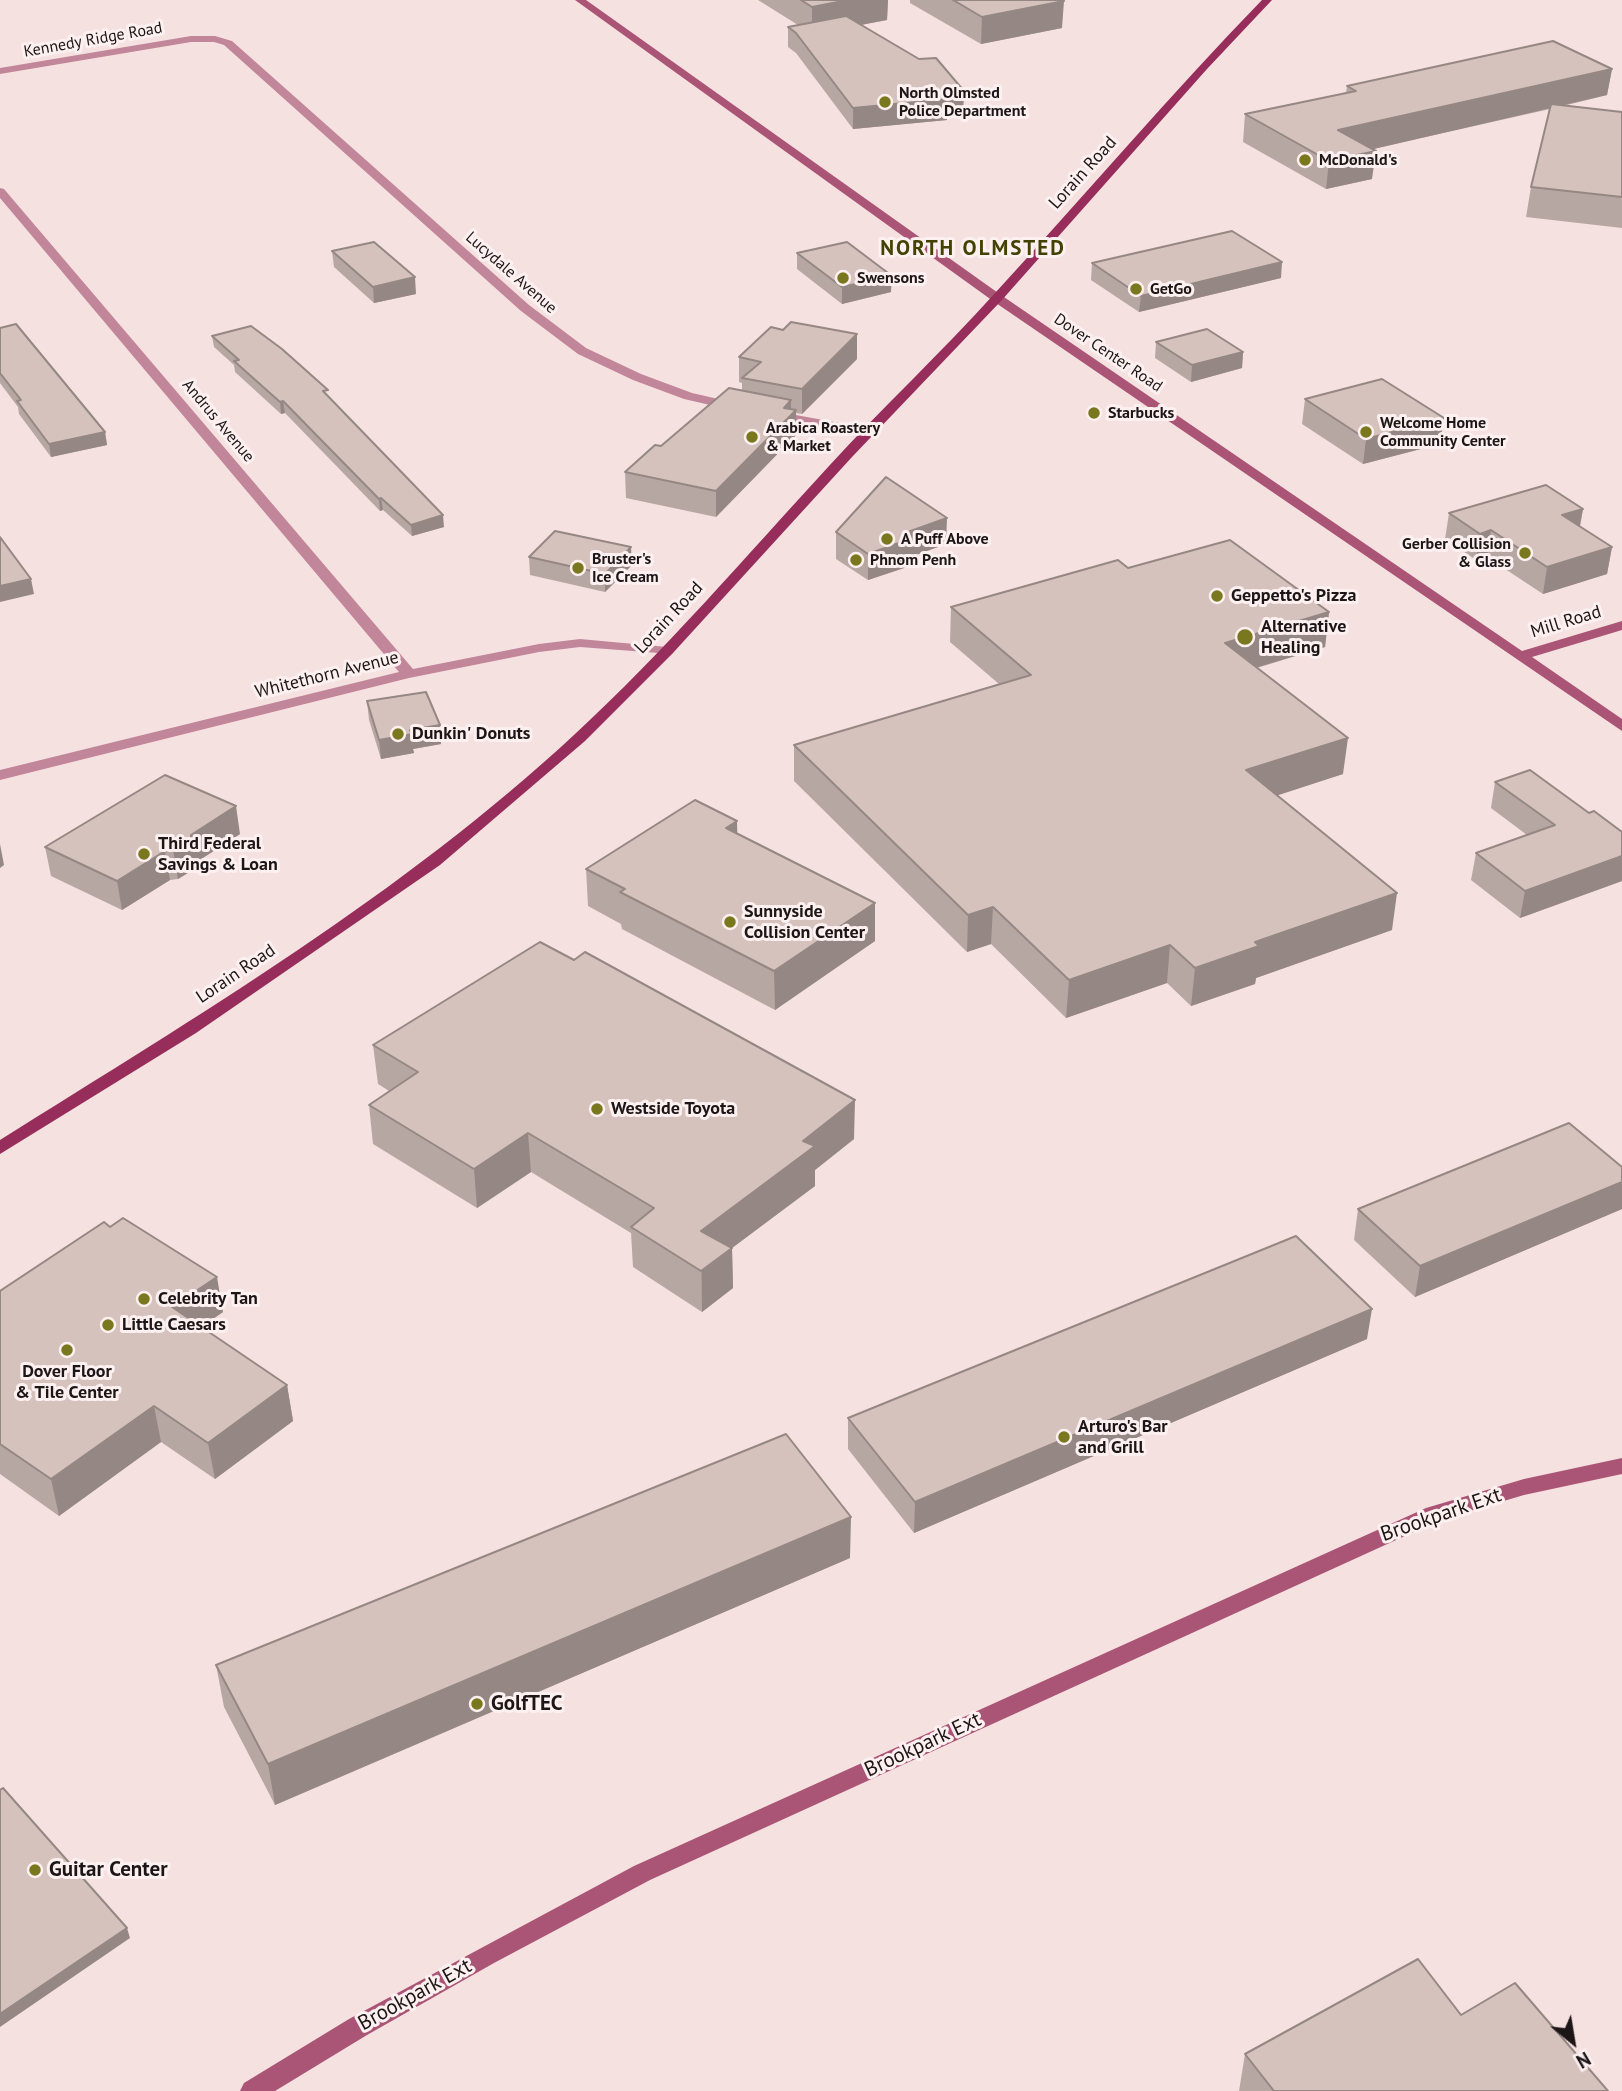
<!DOCTYPE html>
<style>
body{margin:0}
#map{position:relative;width:1622px;height:2091px;overflow:hidden;background:#f6e1e1;font-family:"PT Sans",sans-serif}
canvas{display:block}
.north{position:absolute;left:1538px;top:2007px;width:70px;height:70px;-webkit-text-stroke:5px #fdf0f1;paint-order:stroke;rotate:150deg;font-size:19px;font-weight:700;line-height:28px;text-align:center;color:#1d1616}
.north::after{content:'';display:block;margin:auto;width:24px;height:32px;background:#1d1616;clip-path:polygon(50% 0,100% 100%,50% 72%,0 100%)}
</style>
<div id="map">
<canvas width="1622" height="2091"></canvas>
<div class="north">N</div>
</div>
<script>
const context = document.querySelector('canvas').getContext('2d');
context.lineJoin = 'round';
function fillPath(path, color) {
  context.fillStyle = color;
  context.fill(path, 'evenodd');
}
function trace(path, color, width, dash) {
  context.strokeStyle = color;
  context.lineWidth = width;
  context.lineCap = dash ? 'butt' : 'round';
  context.setLineDash(dash || []);
  context.stroke(path);
}
function write(font, color, halo, rows, align = 'center') {
  context.font = font + ' "PT Sans",sans-serif';
  context.lineWidth = 6;
  context.setLineDash([]);
  context.textBaseline = 'middle';
  context.strokeStyle = halo;
  context.fillStyle = color;
  for (const [text, x, y, turn = 0] of rows) {
    context.save();
    context.translate(x, y);
    context.rotate((+turn || 0) * Math.PI / 180);
    context.textAlign = isNaN(turn) ? turn : align;
    if (halo) context.strokeText(text, 0, 0);
    context.fillText(text, 0, 0);
    context.restore();
  }
}
fillPath(new Path2D(`
 M191 36H215L232 41 529 305 586 348 641 374 692 393 740 404 742 407 736 411 684 399 633 380 578 354 521 311 224 45 214 42H191L0 74V68Z
 M0 188 4 189 413 669 539 644 580 639 667 647 672 648 674 651 672 654 580 647 539 652 409 678 0 780V770L399 672 0 198Z
 M774 411 867 428 873 432 867 436 769 418 768 415Z`), '#c2869a');
fillPath(new Path2D(`
 M575 0H586L1001 295 1522 651 1622 621V630L1532 657 1622 719V731L993 301Z
 M1622 1458V1474L1524 1495 1440 1520 650 1880 494 1963 367 2035 275 2091H240L244 2083 349 2019 634 1866 1426 1508 1524 1479Z`), '#aa5575');
fillPath(new Path2D(`
 M1262 0H1272L1207 69 1001 301 852 457 672 654 585 741 440 865 196 1033 0 1154V1140C198 1016 403 894 575 734 665 651 746 556 829 466 883 407 942 352 996 292 1085 195 1170 95 1262 0Z`), '#972d5b');
fillPath(new Path2D(`
 M758 0H888L887 20 861 25 964 91 963 112 947 113V120L853 129 796 53 788 47V27L798 25Z
 M910 0H1062V28L981 44 910 3Z
 M1612 69 1607 95 1563 106 1622 112V228L1526 217 1531 187 1550 109 1372 149V179L1326 189 1243 142 1245 114 1346 93 1347 86Z
 M332 251 416 294 374 303 334 267Z
 M797 253 891 292 842 304 797 269Z
 M1092 263 1281 278 1139 312 1091 280Z
 M0 328 105 432 107 445 51 457 19 414 18 407 0 383Z
 M783 330 857 334V359L802 414 796 413V435L716 517 626 498 625 472 742 391V383L739 382V357Z
 M212 336 329 397 444 527 412 536 383 510 380 511 285 413 281 414 235 372 234 365 214 347Z
 M1156 342 1243 352 1242 368 1191 382 1155 358Z
 M1305 399 1440 444 1363 464 1302 424Z
 M1583 509 1580 527 1612 547 1607 574 1543 594 1487 557 1476 560 1445 539 1449 513Z
 M836 532 946 544 913 556V565L868 580 836 559Z
 M529 557 632 565 605 592 530 575Z
 M1128 568 1329 612 1325 647 1257 668 1343 774 1277 795 1392 930 1256 978 1255 984 1191 1006 1167 983 1066 1018 991 944 967 952 794 781V745L999 684 950 642 951 607Z
 M367 701 440 725 441 744 413 749 414 753 381 759 369 720Z
 M1495 782 1589 813 1622 832V881L1520 918 1471 880 1476 853 1527 835 1491 808Z
 M737 833 875 903V941L775 1010 622 929 621 924 588 906 586 869Z
 M240 834 195 863 196 868 178 879 170 880 122 910 51 876 45 847Z
 M373 1045 854 1139 815 1170V1186L732 1248 733 1288 702 1312 633 1267 631 1233 531 1172 477 1208 373 1144 369 1105 389 1091 378 1084Z
 M1622 1167V1209L1415 1297 1354 1240 1358 1209Z
 M0 1291 223 1312 201 1327 287 1385 293 1421 215 1479 161 1442 59 1516 0 1474Z
 M1367 1339 914 1533 848 1449V1418Z
 M850 1558 275 1805 224 1707 216 1665Z
 M1461 2015 1608 2091H1239L1245 2054Z`), '#b7a7a3');
fillPath(new Path2D(`
 M848 0H888L887 20 812 34V7Z
 M1064 1 1062 28 981 44 982 17Z
 M1612 69 1607 95 1335 158 1338 130Z
 M964 91 963 112 947 113V120L853 129V108L943 93Z
 M1376 151 1372 179 1326 189 1329 161Z
 M1282 262 1281 278 1139 312 1141 296Z
 M892 276 891 292 842 304V287Z
 M415 277 416 294 374 303 373 287Z
 M857 334V359L802 414V389Z
 M1243 352 1242 368 1191 382 1192 365Z
 M791 400V415L796 410V435L716 517V491L784 408Z
 M283 401 285 413 281 414 280 402Z
 M1444 418 1440 444 1363 464 1366 439Z
 M105 432 107 445 51 457 49 444Z
 M381 498 383 510 380 511 379 499Z
 M1583 509 1578 535 1562 515Z
 M443 515 444 527 412 536 411 525Z
 M947 518 946 544 913 556V565L868 580V554L905 533Z
 M1491 530 1487 557 1476 560 1480 534Z
 M631 547 632 565 605 592V574Z
 M1612 547 1607 574 1543 594 1547 567Z
 M31 579 34 594 0 602V586Z
 M1329 612 1325 647 1221 678 1225 643Z
 M440 725 441 744 413 749 414 753 381 759 379 740 410 730Z
 M1348 738 1343 774 1242 807 1246 770Z
 M236 806 240 834 195 863 196 868 178 879 173 850 191 835Z
 M737 821 738 858 726 828Z
 M0 844 4 865 0 868Z
 M165 851 170 880 122 910 117 881Z
 M1622 856V881L1520 918 1525 891Z
 M1397 893 1392 930 1256 978 1255 984 1191 1006 1195 968 1255 942Z
 M875 903V941L775 1010 774 971Z
 M993 907 991 944 967 952 968 915Z
 M1170 945 1167 983 1066 1018 1069 980Z
 M855 1100 854 1139 815 1170V1186L732 1248 733 1288 702 1312 701 1231 803 1141Z
 M528 1133 531 1172 477 1208 474 1169Z
 M1622 1182V1209L1415 1297 1420 1266Z
 M217 1277 223 1312 178 1343 172 1307Z
 M1372 1309 1367 1339 914 1533 915 1502Z
 M287 1385 293 1421 215 1479 208 1443Z
 M154 1406 161 1442 59 1516 51 1479Z
 M851 1517 850 1558 275 1805 268 1764Z
 M127 1928 130 1938 0 2027V2014Z`), '#958884');
const building = new Path2D(`
 M801 0H848L812 7Z
 M953 0H1062L1064 1 982 17Z
 M846 16 919 59 936 58 964 91 943 93 948 99 853 108 796 33 788 27Z
 M1553 41 1612 69 1338 130 1376 151 1329 161 1245 114 1356 91 1347 86Z
 M1551 104 1622 112V197L1531 187Z
 M1232 231 1282 262 1141 296 1092 263Z
 M374 242 415 277 373 287 332 251Z
 M847 242 892 276 842 287 797 253Z
 M791 322 857 334 802 389 742 378 761 362 739 357 771 327 783 330Z
 M16 324 105 432 49 444 17 401 21 400 0 373V328Z
 M251 326 282 349 328 390 323 391 443 515 411 525 381 498 379 499 283 401 280 402 234 361 239 360 212 336Z
 M1207 329 1243 352 1192 365 1156 342Z
 M1382 379 1444 418 1366 439 1305 399Z
 M729 388 791 400 784 408 796 410 716 491 625 472 655 445 661 446Z
 M886 477 947 518 905 533 913 538 868 554 836 532Z
 M1546 485 1583 509 1562 515 1612 547 1547 567 1491 530 1480 534 1449 513Z
 M555 531 631 547 605 574 529 557Z
 M0 537 31 579 0 586Z
 M1230 540 1329 612 1225 643 1348 738 1246 770 1397 893 1255 942 1259 946 1195 968 1170 945 1069 980 993 907 968 915 794 745 1031 675 951 607 1118 560 1128 568Z
 M426 692 440 725 410 730 412 734 379 740 367 701Z
 M1530 770 1589 813 1594 811 1622 832V856L1525 891 1476 853 1555 825 1495 782Z
 M165 775 236 806 191 835V840L173 850 165 851 117 881 45 847Z
 M695 800 737 821 726 828 875 903 774 971 620 892 625 889 586 869Z
 M540 942 574 960 585 952 855 1100 803 1141 815 1146 701 1231 732 1248 701 1271 631 1227 654 1208 528 1133 474 1169 369 1105 418 1072 373 1045Z
 M1569 1123 1622 1167V1182L1420 1266 1358 1209Z
 M123 1218 217 1277 172 1307 287 1385 208 1443 154 1406 51 1479 0 1444V1291L104 1222 110 1227Z
 M1296 1236 1372 1309 915 1502 848 1418Z
 M786 1434 851 1517 268 1764 216 1665Z
 M3 1788 127 1928 0 2014V1790Z
 M1418 1959 1461 2015 1515 1983 1608 2091H1274L1245 2054Z`);
fillPath(building, '#d5c2bd');
trace(building, '#958884', 2);
for (const [x, y, r, color] of [
 [885,102,7,"#7a781e"],
 [1305,160,7,"#7a781e"],
 [843,278,7,"#7a781e"],
 [1136,289,7,"#7a781e"],
 [1094,413,7,"#7a781e"],
 [1366,432,7,"#7a781e"],
 [752,437,7,"#7a781e"],
 [887,539,7,"#7a781e"],
 [1525,553,7,"#7a781e"],
 [856,560,7,"#7a781e"],
 [578,568,7,"#7a781e"],
 [1217,596,7,"#7a781e"],
 [1245,637,9,"#7a781e"],
 [398,734,7,"#7a781e"],
 [144,854,7,"#7a781e"],
 [730,922,7,"#7a781e"],
 [597,1109,7,"#7a781e"],
 [144,1299,7,"#7a781e"],
 [108,1325,7,"#7a781e"],
 [67,1350,7,"#7a781e"],
 [1064,1437,7,"#7a781e"],
 [477,1704,7,"#7a781e"],
 [35,1870,7,"#7a781e"]
]) {
  const dot = new Path2D();
  dot.arc(x, y, r, 0, 2 * Math.PI);
  context.fillStyle = color;
  context.fill(dot);
  trace(dot, '#fdf0f1', 2.5);
}
write('16px', '#1d1616', '#fdf0f1', [
 ["Kennedy Ridge Road",93,40,-10],
 ["Lucydale Avenue",511,273,41],
 ["Dover Center Road",1108,353,34],
 ["Andrus Avenue",218,421,50]
]);
write('bold 16px', '#1d1616', '#fdf0f1', [
 ["North Olmsted",899,93],
 ["Police Department",899,111],
 ["McDonald's",1319,160],
 ["Swensons",857,278],
 ["GetGo",1150,289],
 ["Starbucks",1108,413],
 ["Welcome Home",1380,423],
 ["Community Center",1380,441],
 ["Arabica Roastery",766,428],
 ["& Market",766,446],
 ["A Puff Above",901,539],
 ["Gerber Collision",1511,544,"right"],
 ["& Glass",1511,562,"right"],
 ["Bruster's",592,559],
 ["Ice Cream",592,577],
 ["Phnom Penh",870,560]
], 'left');
write('18px', '#1d1616', '#fdf0f1', [
 ["Lorain Road",1083,173,-48],
 ["Lorain Road",669,618,-47],
 ["Mill Road",1566,622,-17],
 ["Whitethorn Avenue",327,675,-14],
 ["Lorain Road",236,974,-34]
]);
write('bold 18px', '#1d1616', '#fdf0f1', [
 ["Geppetto's Pizza",1231,596],
 ["Alternative",1261,627],
 ["Healing",1261,648],
 ["Dunkin' Donuts",412,734],
 ["Third Federal",158,844],
 ["Savings & Loan",158,865],
 ["Sunnyside",744,912],
 ["Collision Center",744,933],
 ["Westside Toyota",611,1109],
 ["Celebrity Tan",158,1299],
 ["Little Caesars",122,1325],
 ["Dover Floor",67,1372,"center"],
 ["& Tile Center",67,1393,"center"],
 ["Arturo's Bar",1078,1427],
 ["and Grill",1078,1448]
], 'left');
context.letterSpacing = '2px';
write('bold 21px', '#434200', '#fdf0f1', [
 ["NORTH OLMSTED",973,249]
]);
context.letterSpacing = '0px';
write('21px', '#1d1616', '#fdf0f1', [
 ["Brookpark Ext",1441,1515,-19],
 ["Brookpark Ext",923,1745,-25],
 ["Brookpark Ext",415,1995,-29]
]);
write('bold 21px', '#1d1616', '#fdf0f1', [
 ["GolfTEC",491,1704],
 ["Guitar Center",49,1870]
], 'left');
</script>
